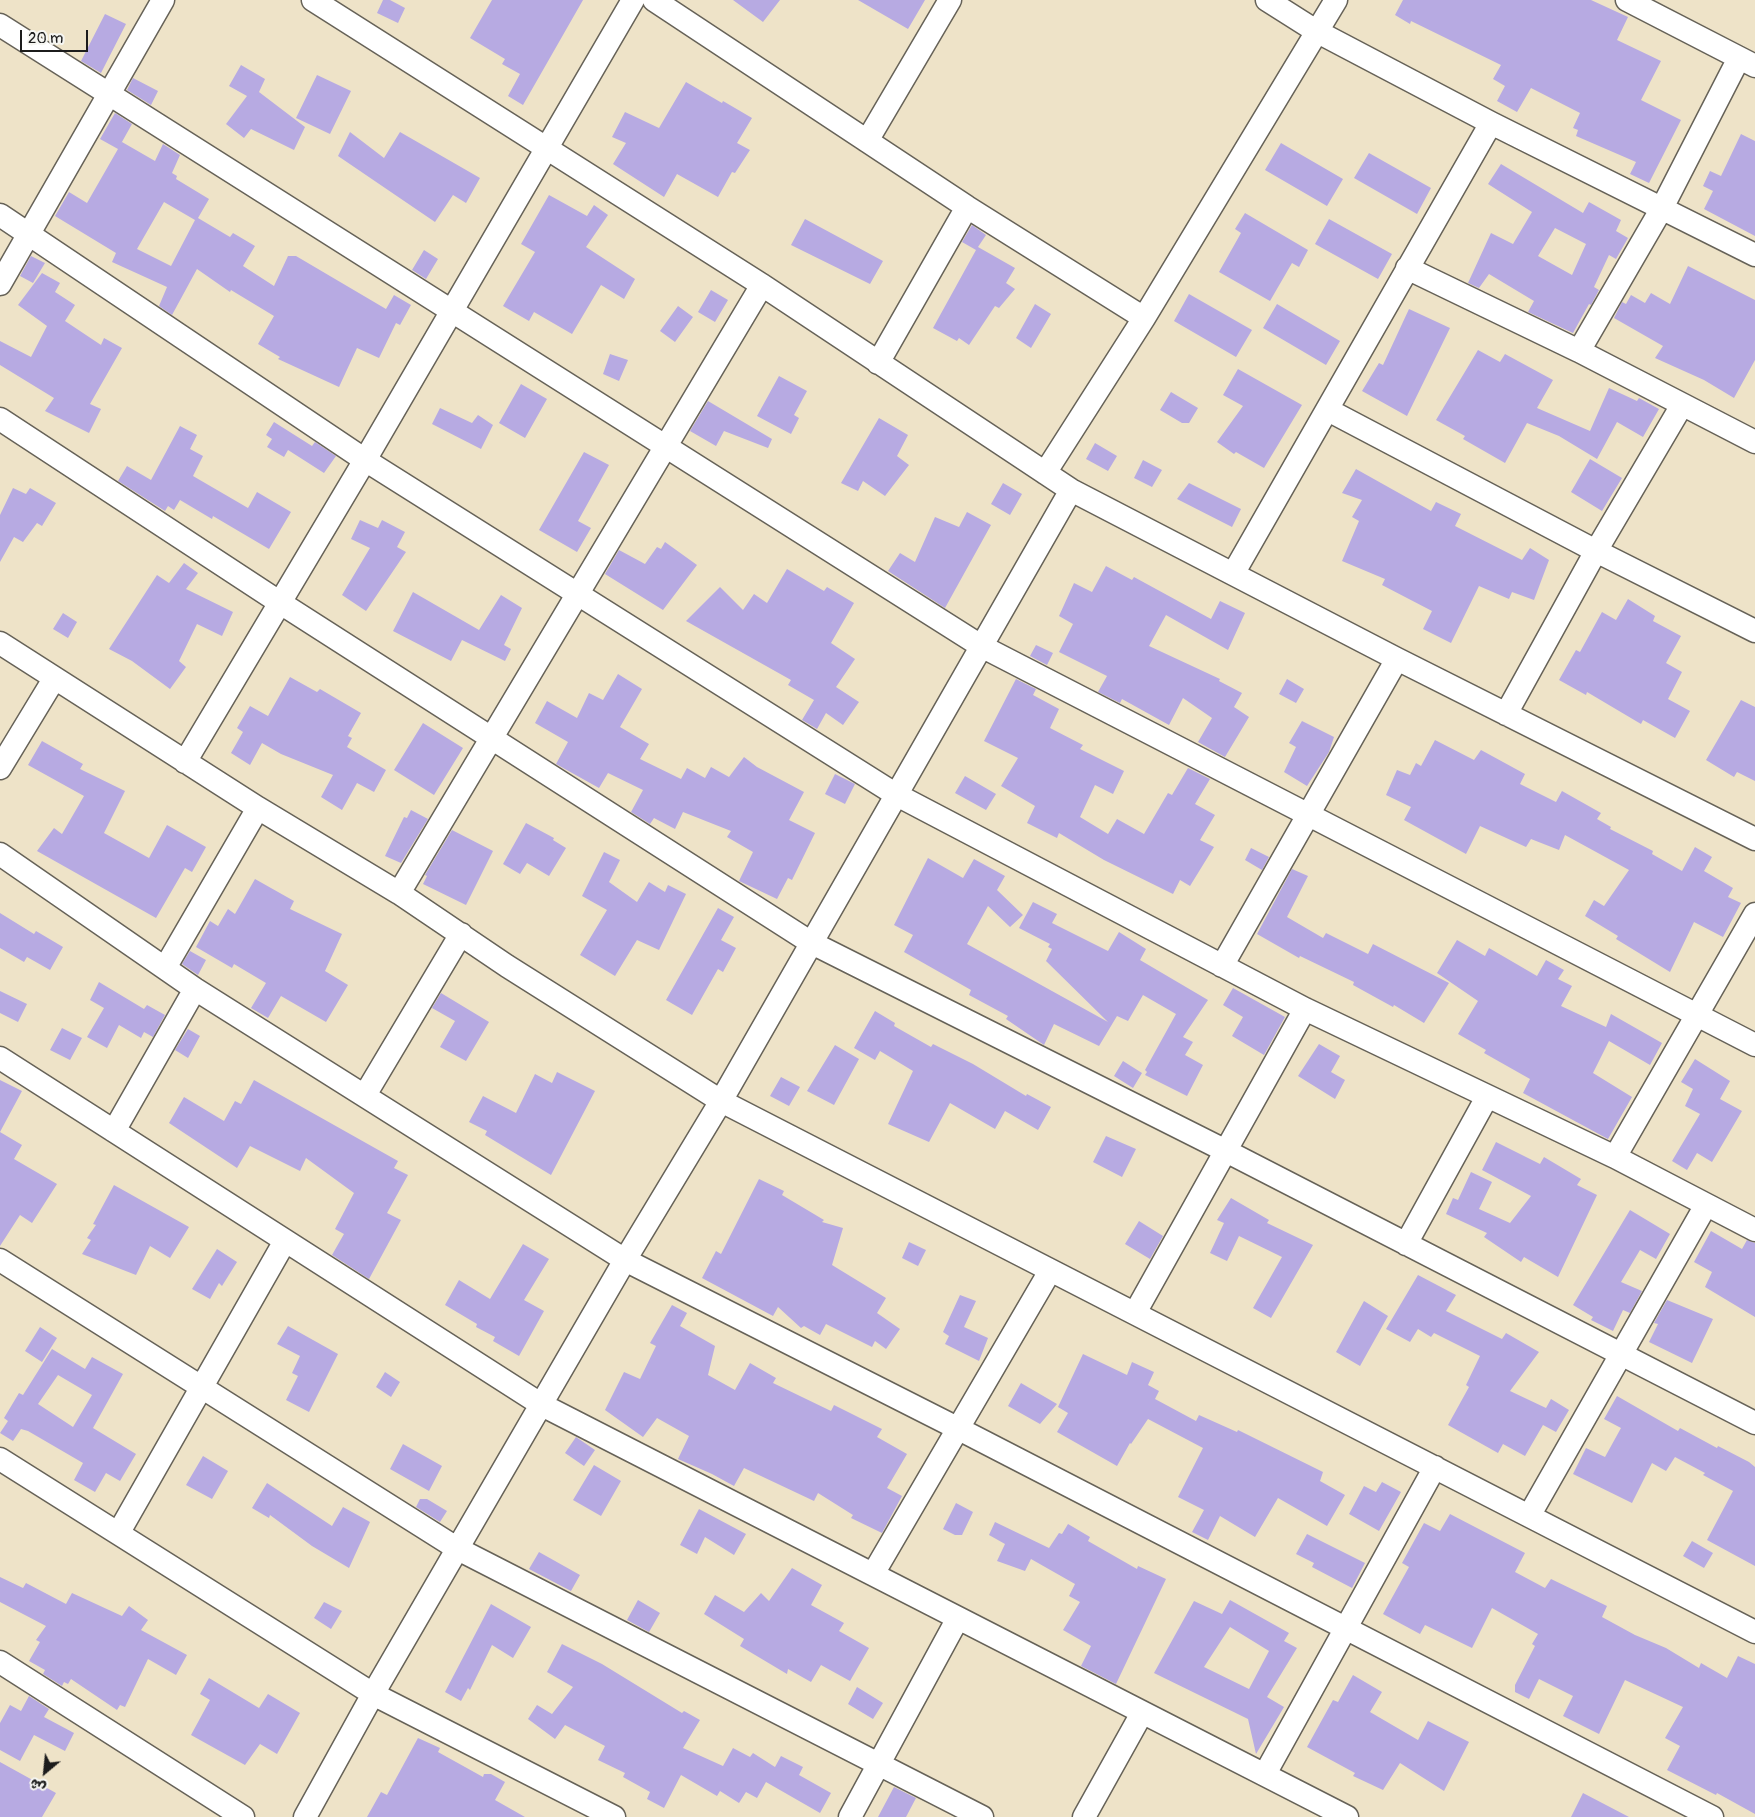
<!DOCTYPE html>
<meta charset="utf-8">
<style>
body{margin:0}
#map{position:relative;width:1755px;height:1817px;overflow:hidden;background:#eee3c8;font-family:Pangolin,"Playpen Sans Arabic",sans-serif}
canvas{display:block}
.north{position:absolute;left:20px;top:1747px;width:50px;height:50px;-webkit-text-stroke:4px #f6f6f2;paint-order:stroke;rotate:208deg;font-size:14px;font-weight:700;line-height:20px;text-align:center;color:#1c1c1c}
.north::after{content:'';display:block;margin:auto;width:18px;height:22px;background:#1c1c1c;clip-path:polygon(50% 0,100% 100%,50% 72%,0 100%)}
.scale{position:absolute;left:20px;top:30px;width:68px;height:22px;box-sizing:border-box;border:2px solid #1c1c1c;border-top:0;padding-left:6px;font-size:15px;line-height:18px;white-space:nowrap;color:#1c1c1c;-webkit-text-stroke:4px #f6f6f2;paint-order:stroke}
</style>
<div id="map">
<canvas width="1755" height="1817"></canvas>
<div class="north">ش</div>
<div class="scale">20 m</div>
</div>
<script>
const context = document.querySelector('canvas').getContext('2d');
context.lineJoin = 'round';
function fillPath(path, color) {
  context.fillStyle = color;
  context.fill(path, 'evenodd');
}
function trace(path, color, width, dash) {
  context.strokeStyle = color;
  context.lineWidth = width;
  context.lineCap = dash ? 'butt' : 'round';
  context.setLineDash(dash || []);
  context.stroke(path);
}
fillPath(new Path2D(`
 M383 0H390L405 8 398 23 377 13Z
 M492 0H583L523 105 508 96 520 74 502 64 505 59 470 38Z
 M733 0H780L763 22Z
 M858 0H925L908 29Z
 M1403 0H1591L1628 17 1617 40 1661 61 1641 100 1681 120 1649 183 1630 174 1636 162 1576 136 1578 130 1573 128 1580 113 1531 88 1517 112 1497 101 1505 86 1493 79 1501 65 1411 21 1410 24 1395 15Z
 M105 14 126 24 101 73 81 61Z
 M241 65 265 79 259 92 305 127 294 150 251 129 244 138 226 124 247 96 229 86Z
 M317 75 351 91 330 134 296 118Z
 M133 78 158 91 151 105 127 90Z
 M686 82 722 103 723 101 752 118 737 143 750 150 735 173 732 172 718 197 677 174 664 197 613 164 626 143 612 137 625 112 659 128Z
 M115 113 132 124 118 149 100 139Z
 M350 132 384 158 400 132 480 178 466 203 453 195 435 222 338 156Z
 M1741 134 1755 141V236L1704 209 1713 191 1703 186 1710 171 1721 176Z
 M122 142 155 161 163 144 180 155 172 173 177 176 176 179 209 199 198 218 230 237 233 233 255 246 243 266 274 286 288 256H296L386 309 394 295 411 305 400 325 396 323 379 358 357 348 339 387 278 359 280 357 258 344 274 316 231 290 230 292 197 269 172 315 159 306 167 287 112 262 116 253 55 216 69 192 87 203ZM164 202 195 220 171 266 137 249Z
 M1281 143 1343 179 1327 206 1265 170Z
 M1369 153 1431 188 1417 214 1354 178Z
 M1501 164 1583 213 1589 202 1621 220 1616 231 1628 238 1616 259 1609 255 1594 287 1599 290 1591 305 1589 304 1573 333 1528 312 1534 301 1489 274 1479 288 1468 283 1491 233 1513 244 1532 212 1488 184ZM1555 228 1586 244 1572 275 1538 256Z
 M549 195 587 216 594 205 608 215 586 247 635 279 624 299 601 285 572 334 534 312 529 321 503 306 535 252 521 244Z
 M1245 213 1308 250 1299 267 1292 263 1270 301 1219 272 1241 233 1235 229Z
 M805 219 883 261 870 284 791 245Z
 M1329 219 1392 254 1378 279 1315 244Z
 M972 225 986 235 978 247 1015 268 1006 283 1015 289 999 308 995 306 969 345 959 338 957 341 933 328 976 250 962 242Z
 M424 250 438 259 426 279 412 270Z
 M31 256 45 263 33 283 20 276Z
 M1688 266 1755 300V360L1734 398 1704 380 1655 358 1663 346 1614 318 1622 302 1626 304 1631 295 1645 303 1651 293 1670 304Z
 M42 273 60 283 55 292 75 305 65 321 101 345 104 338 122 348 90 404 101 409 89 433 45 411 54 398 0 365V341L31 357 47 326 18 305Z
 M711 290 728 300 715 322 698 312Z
 M1189 294 1252 330 1236 357 1174 321Z
 M1035 304 1051 314 1031 348 1016 338Z
 M1277 304 1340 341 1326 365 1263 328Z
 M678 306 693 317 675 342 660 331Z
 M1409 309 1450 328 1407 416 1362 391 1379 363 1383 365Z
 M1478 350 1500 362 1505 354 1553 380 1537 408 1590 431 1609 388 1637 401 1639 398 1659 409 1643 437 1617 422 1597 459 1559 436 1527 423 1505 463 1463 439 1465 436 1436 420Z
 M610 354 628 360 619 381 603 374Z
 M1238 369 1302 405 1264 468 1236 452 1234 454 1217 442 1243 406 1223 395Z
 M779 376 807 391 794 415 799 418 791 434 757 416Z
 M521 384 547 399 525 438 499 423Z
 M1171 392 1198 408 1189 423H1182L1160 410Z
 M708 401 772 439 768 448 724 431 716 446 690 431Z
 M440 408 472 423 478 415 493 425 481 449 432 424Z
 M879 418 908 435 897 456 909 465 885 496 863 481 858 491 841 483Z
 M274 422 312 446 315 442 336 456 324 473 288 450 284 457 267 447 272 439 266 435Z
 M180 426 197 435 190 449 203 456 193 476 248 508 257 492 291 512 269 549 213 516 212 519 180 500 174 510 168 506 165 511 118 481 127 466 151 480Z
 M1095 443 1117 456 1108 471 1086 459Z
 M584 452 609 465 578 521 591 528 577 552 539 530Z
 M1590 459 1622 478 1602 511 1571 492Z
 M1143 460 1162 470 1152 487 1134 478Z
 M1356 469 1431 511 1436 502 1461 514 1455 526 1522 560 1530 548 1549 560 1534 600 1512 592 1509 599 1479 586 1451 643 1423 629 1432 611 1382 585 1385 579 1342 561 1359 521 1352 517 1362 500 1342 493Z
 M1003 483 1022 494 1010 515 991 504Z
 M1189 483 1241 509 1232 527 1177 499Z
 M13 488 26 494 30 488 56 503 42 526 37 523 23 542 14 537 0 562V515Z
 M967 512 991 525 945 608 888 571 900 553 915 562 935 517 959 527Z
 M360 520 378 528 382 520 405 532 397 547 406 552 366 611 342 595 370 548 351 539Z
 M665 542 697 565 663 610 605 574 619 550 645 564 657 547 661 549Z
 M184 563 198 573 186 589 233 612 222 636 197 624 179 661 186 667 170 689 132 661 109 649 157 575 169 583Z
 M1106 566 1132 580 1134 577 1211 619 1220 601 1245 613 1228 650 1166 615 1149 646 1220 679 1219 681 1242 693 1234 707 1249 717 1225 757 1198 742 1212 718 1183 698 1169 725 1122 699 1120 703 1098 692 1107 676 1059 652 1073 624 1059 616 1074 583 1092 592Z
 M787 569 824 591 827 587 854 603 831 643 855 659 836 687 859 702 843 725 826 713 817 729 802 720 814 700 788 685 791 680 686 621 720 587 743 610 754 594 767 603Z
 M413 592 479 630 501 595 522 608 504 645 511 649 505 661 462 640 451 661 393 631Z
 M1628 599 1655 616 1653 621 1681 636 1666 663 1682 672 1668 699 1690 711 1675 738 1643 720 1641 724 1587 692 1586 695 1559 680 1576 650 1580 652 1602 612 1616 620Z
 M63 613 77 622 68 638 53 629Z
 M1036 645 1053 653 1047 665 1030 656Z
 M618 674 642 689 620 727 649 744 640 759 681 779 687 768 705 778 711 767 729 777 744 757 757 767 804 792 789 820 815 833 792 880 788 878 777 899 739 881 753 852 727 837 731 831 683 812 675 829 654 818 650 824 631 812 643 790 608 773 599 788 556 764 568 742 535 723 547 701 577 718 589 693 603 700Z
 M290 677 317 692 320 689 361 713 348 736 352 738 347 747 386 770 374 792 357 783 342 810 321 797 333 775 281 754 262 743 250 765 231 753 243 732 237 728 250 706 268 716Z
 M1016 679 1036 689 1033 695 1059 709 1050 728 1083 745 1080 749 1124 771 1113 794 1095 785 1080 817 1108 834 1117 819 1144 834 1168 793 1172 795 1188 768 1210 779 1195 804 1215 815 1200 840 1214 847 1190 886 1180 880 1173 894 1104 860 1059 833 1057 838 1027 823 1035 806 1001 786 1018 758 984 741Z
 M1287 679 1304 689 1296 703 1279 694Z
 M1741 700 1755 707V781L1737 772 1734 777 1706 760Z
 M1302 721 1334 737 1329 752 1307 786 1284 772 1296 747 1289 743Z
 M423 723 463 748 434 795 394 770Z
 M1435 740 1474 760 1481 750 1525 774 1520 784 1556 802 1562 791 1601 813 1597 819 1611 827 1610 829 1653 851 1652 854 1682 871 1695 847 1712 857 1704 871 1733 888 1728 897 1741 903 1723 937 1694 922 1670 972 1616 939 1618 936 1585 916 1594 900 1604 906 1629 870 1565 835 1559 850 1531 839 1526 847 1480 826 1466 854 1404 820 1411 807 1386 795 1397 770 1410 775 1416 763 1421 766Z
 M42 741 83 764 80 769 125 791 104 833 149 858 167 825 206 847 192 872 185 868 156 918 37 851 54 828 62 834 84 796 28 765Z
 M835 774 855 784 845 804 825 794Z
 M965 776 996 794 986 810 955 793Z
 M411 810 428 819 401 863 385 856 404 817 407 818Z
 M526 823 554 838 553 840 566 848 549 876 527 863 520 874 503 864Z
 M452 830 493 851 466 905 423 884 427 876 425 875Z
 M1251 848 1269 857 1262 870 1245 860Z
 M604 852 620 860 609 882 637 902 649 882 665 892 668 885 686 894 659 950 637 940 615 976 580 955 607 910 582 896Z
 M928 858 963 878 974 859 1005 876 997 890 1023 915 1010 927 988 906 967 944 1108 1022 1046 961 1052 949 1048 947 1050 944 1019 928 1033 902 1057 914 1052 923 1108 951 1119 932 1146 949 1140 960 1208 1000 1183 1037 1193 1042 1185 1055 1203 1065 1187 1096 1145 1075 1147 1072 1145 1070 1176 1014 1143 995 1128 1021 1117 1016 1099 1046 1054 1024 1044 1045 1006 1019 1008 1016 969 995 971 990 904 952 913 935 894 925Z
 M1292 869 1308 876 1287 917 1323 938 1326 933 1368 954 1373 944 1449 983 1424 1023 1394 1005 1393 1007 1353 985 1354 982 1300 956 1299 958 1257 934Z
 M255 879 294 901 290 909 342 934 325 971 348 985 326 1022 281 996 268 1018 251 1008 266 983 234 964 232 968 196 947 210 921 218 926 228 909 235 914Z
 M718 908 734 917 721 940 736 948 723 972 718 969 692 1015 666 1000Z
 M0 913 34 934 36 931 63 947 50 970 27 957 24 962 0 948Z
 M1457 940 1485 956 1489 948 1537 976 1546 960 1564 970 1558 979 1572 986 1561 1006 1606 1027 1611 1014 1662 1043 1650 1065 1609 1041 1593 1073 1632 1097 1608 1139 1523 1093 1530 1079 1484 1053 1486 1050 1458 1034 1478 1001 1437 973Z
 M190 951 206 960 198 975 182 964Z
 M99 982 144 1009 147 1005 165 1015 153 1037 144 1032 141 1038 119 1025 107 1048 87 1037 104 1008 90 1000Z
 M1233 988 1285 1017 1264 1055 1232 1036 1243 1017 1223 1005Z
 M0 991 27 1004 18 1022 0 1013Z
 M441 993 489 1022 466 1061 440 1047 455 1021 432 1008Z
 M875 1011 895 1023 894 1026 931 1047 933 1044 973 1064 1026 1096 1027 1094 1051 1107 1038 1130 1005 1111 995 1129 950 1103 929 1142 888 1124 913 1071 880 1051 875 1060 854 1048Z
 M62 1028 82 1038 70 1060 50 1050Z
 M188 1029 200 1036 188 1058 175 1050Z
 M1319 1044 1340 1056 1331 1072 1345 1080 1335 1099 1298 1076Z
 M835 1045 859 1059 834 1105 807 1091Z
 M1695 1059 1730 1081 1720 1099 1742 1111 1712 1162 1697 1153 1687 1170 1672 1161 1700 1114 1685 1106 1693 1089 1681 1082Z
 M1123 1061 1142 1073 1133 1088 1114 1076Z
 M557 1072 595 1091 551 1175 485 1135 487 1131 469 1122 483 1096 516 1113 535 1074 552 1083Z
 M781 1077 800 1087 789 1106 770 1096Z
 M0 1080 22 1091 0 1132 22 1145 14 1159 57 1184 32 1223 20 1215 0 1246Z
 M254 1080 398 1161 394 1168 408 1175 387 1213 401 1220 369 1279 332 1255 344 1234 335 1229 354 1193 306 1158 300 1171 250 1146 237 1168 169 1123 184 1097 224 1121 235 1101 241 1104Z
 M1106 1136 1136 1149 1122 1177 1093 1162Z
 M1496 1142 1540 1164 1544 1157 1581 1179 1577 1185 1597 1195 1558 1277 1524 1257 1521 1262 1484 1237 1487 1233 1446 1214 1453 1198 1458 1200 1471 1172 1492 1182 1479 1209 1510 1223 1531 1196 1482 1170Z
 M759 1179 784 1191 782 1195 824 1220 822 1222 843 1228 832 1265 886 1298 877 1313 900 1329 886 1349 875 1341 872 1347 826 1324 820 1335 804 1326 801 1328 778 1307 773 1316 702 1278 716 1251 721 1254Z
 M114 1185 189 1227 170 1258 150 1246 136 1275 82 1254 91 1240 87 1238 96 1225 93 1224Z
 M1231 1198 1269 1220 1267 1223 1313 1245 1271 1318 1253 1308 1282 1257 1239 1236 1227 1261 1210 1253 1224 1223 1217 1220Z
 M1630 1210 1670 1234 1656 1259 1640 1250 1621 1282 1642 1291 1630 1313 1623 1310 1613 1331 1591 1320 1593 1317 1573 1305Z
 M1139 1221 1163 1236 1150 1259 1125 1244Z
 M1711 1231 1742 1249 1747 1240 1755 1243V1317L1705 1287 1712 1272 1694 1262Z
 M909 1242 926 1250 918 1266 902 1258Z
 M523 1244 549 1259 524 1300 544 1311 519 1356 493 1341 495 1337 476 1327 477 1324 445 1305 459 1280 490 1299Z
 M217 1249 237 1262 222 1286 219 1283 210 1299 192 1289Z
 M1418 1275 1456 1295 1446 1311 1502 1339 1506 1333 1539 1352 1510 1391 1546 1408 1551 1399 1569 1410 1556 1432 1543 1425 1525 1456 1503 1444 1498 1453 1448 1425 1469 1387 1466 1385 1480 1356 1434 1333 1431 1337 1418 1329 1410 1342 1386 1329Z
 M960 1295 976 1301 964 1327 988 1338 979 1361 945 1344 949 1336 943 1332Z
 M1667 1300 1713 1319 1692 1363 1649 1342 1658 1324 1654 1323Z
 M1364 1301 1388 1316 1360 1366 1336 1352Z
 M672 1305 687 1313 680 1326 715 1346 708 1375 735 1390 750 1363 776 1378 773 1383 831 1411 834 1405 882 1429 877 1437 907 1454 887 1488 902 1496 882 1533 851 1518 853 1515 818 1493 814 1501 744 1468 734 1486 712 1474 678 1459 689 1436 657 1418 643 1437 605 1410 624 1372 640 1379 656 1346 650 1343Z
 M288 1326 338 1354 309 1412 286 1400 298 1376 292 1373 300 1356 277 1344Z
 M40 1327 57 1338 42 1362 25 1351Z
 M52 1349 85 1369 92 1357 123 1374 93 1428 136 1454 120 1481 106 1473 95 1492 74 1480 83 1463 28 1431 21 1429 13 1441 0 1433 8 1421 4 1418 19 1393 23 1395ZM58 1375 92 1395 73 1427 38 1404Z
 M1083 1354 1127 1375 1132 1362 1154 1372 1148 1385 1159 1391 1155 1399 1196 1421 1199 1415 1237 1432 1238 1430 1323 1472 1320 1481 1345 1495 1327 1526 1278 1498 1255 1537 1220 1516 1208 1540 1192 1532 1204 1510 1178 1497 1203 1448 1148 1419 1131 1444 1130 1443 1117 1466 1057 1432 1068 1413 1058 1407Z
 M385 1372 400 1382 391 1397 376 1387Z
 M1021 1383 1057 1404 1040 1424 1008 1406Z
 M1617 1396 1678 1431 1680 1428 1717 1448 1718 1446 1749 1462 1755 1467V1566L1707 1540 1733 1491 1703 1475 1705 1473 1675 1457 1666 1471 1652 1463 1632 1503 1573 1474 1586 1448 1605 1457 1621 1428 1604 1419Z
 M576 1437 595 1450 584 1466 565 1453Z
 M403 1444 442 1466 429 1491 390 1469Z
 M203 1456 228 1471 212 1499 186 1485Z
 M594 1465 621 1481 601 1516 573 1500Z
 M1382 1482 1401 1492 1379 1531 1349 1514 1364 1486 1376 1492Z
 M267 1483 332 1526 343 1507 370 1522 349 1568 312 1546 270 1515 269 1518 252 1508Z
 M420 1499H427L447 1511 440 1522 416 1507Z
 M956 1503 973 1512 962 1535H955L943 1529Z
 M699 1509 746 1534 734 1555 705 1537 697 1554 680 1545Z
 M1450 1514 1525 1553 1515 1572 1545 1588 1551 1579 1607 1606 1602 1617 1635 1635 1666 1648 1699 1668 1701 1663 1727 1678 1738 1656 1755 1664V1814L1717 1793 1716 1795 1667 1770 1680 1746 1665 1738 1683 1707 1625 1680 1599 1734 1563 1716 1573 1696 1539 1679 1529 1699 1515 1692V1685L1535 1646 1532 1644 1538 1634 1492 1608 1472 1648 1425 1625 1420 1634 1383 1614 1409 1567 1402 1563 1424 1523 1440 1531Z
 M995 1522 1049 1548 1059 1533 1062 1534 1068 1524 1090 1537 1088 1541 1137 1569 1138 1566 1166 1579 1116 1684 1081 1666 1091 1646 1063 1630 1080 1602 1069 1596 1075 1584 1031 1559 1025 1571 997 1561 1005 1544 989 1535Z
 M1307 1534 1365 1563 1352 1588 1312 1567 1314 1563 1296 1554Z
 M1692 1541 1713 1553 1704 1568 1683 1556Z
 M539 1552 580 1575 571 1591 529 1569Z
 M792 1568 822 1585 811 1605 844 1623 839 1631 869 1648 850 1681 821 1665 811 1682 788 1669 787 1674 740 1646 744 1639 704 1614 715 1595 744 1612 761 1593 769 1601Z
 M0 1577 23 1588 26 1583 66 1604 72 1593 122 1616 129 1606 148 1620 141 1630 187 1655 176 1675 148 1659 125 1707 120 1705 117 1710 71 1679 68 1684 64 1682 62 1686 43 1674 45 1670 29 1661 40 1642 36 1640 46 1626 0 1602Z
 M638 1600 660 1613 649 1632 627 1620Z
 M1230 1600 1289 1633 1284 1641 1297 1648 1267 1697 1284 1707 1256 1754 1248 1719 1154 1673 1194 1601 1222 1614ZM1230 1627 1269 1651 1249 1689 1204 1667Z
 M324 1602 342 1611 331 1629 314 1618Z
 M491 1604 531 1627 513 1658 492 1645 470 1690 468 1688 461 1701 445 1692Z
 M562 1644 602 1664 682 1713 684 1711 700 1720 683 1748 723 1766 733 1748 750 1757 753 1753 775 1767 781 1756 803 1767 799 1775 831 1793 820 1813 766 1782 757 1798 746 1792 739 1803 720 1791 717 1796 681 1775 664 1808 647 1799 650 1792 623 1777 625 1773 598 1760 605 1746 565 1725 555 1739 528 1719 537 1705 552 1714 573 1687 547 1672Z
 M1353 1675 1382 1692 1370 1712 1418 1740 1428 1721 1469 1742 1444 1791 1400 1763 1383 1790 1353 1776 1355 1773 1307 1747 1333 1700 1338 1702Z
 M209 1678 259 1708 268 1694 300 1713 277 1754 260 1744 245 1765 191 1735 210 1700 200 1694Z
 M857 1687 883 1703 873 1719 848 1704Z
 M29 1696 49 1709 44 1717 74 1733 65 1751 34 1735 20 1761 0 1750V1723L10 1705 21 1711Z
 M418 1738 440 1748 438 1752 483 1777 484 1774H491L505 1782 495 1800 525 1817H367L381 1792 387 1795Z
 M0 1762 56 1793 42 1817H0Z
 M894 1787 916 1798 906 1817H878Z
 M1583 1793 1629 1817H1571Z`), '#b7aae2');
const minor = new Path2D(`
 M313 0 762 285 1071 490 1397 659 1755 839
 M654 0 967 207 1144 318
 M1267 0 1316 31 1491 123 1755 255
 M1627 0 1755 66
 M0 25 981 646 1755 1045
 M867 141 950 0
 M0 215 365 460 895 794 1305 1009 1615 1157 1755 1230
 M1407 268 1579 351 1755 442
 M0 284 163 0
 M1579 351 1662 208 1739 58
 M878 363 967 207
 M1328 410 1596 551 1755 631
 M0 419 279 602 810 942 1226 1151 1755 1423
 M1045 473 1144 318 1336 0
 M1233 574 1491 123
 M0 643 258 808 399 893 507 966 721 1101 1755 1632
 M1506 714 1596 551 1682 405
 M185 762 365 460 633 0
 M0 768 54 679
 M0 854 195 989 625 1260 959 1429 1712 1817
 M399 893 762 285
 M1222 966 1397 659
 M165 968 258 808
 M0 1058 542 1405 1347 1817
 M365 1095 461 934
 M114 1131 195 989
 M1615 1157 1755 914
 M1406 1244 1487 1097
 M0 1260 458 1549 982 1817
 M1135 1313 1305 1009
 M0 1459 373 1694 614 1817
 M1529 1516 1706 1205
 M119 1532 285 1241
 M873 1574 1050 1271
 M0 1662 243 1817
 M1265 1774 1435 1467
 M305 1817 373 1694 625 1260 721 1101 1071 490
 M850 1817 958 1618
 M1084 1817 1142 1713`);
trace(minor, '#666258', 25);
trace(minor, '#fff', 22);
</script>
